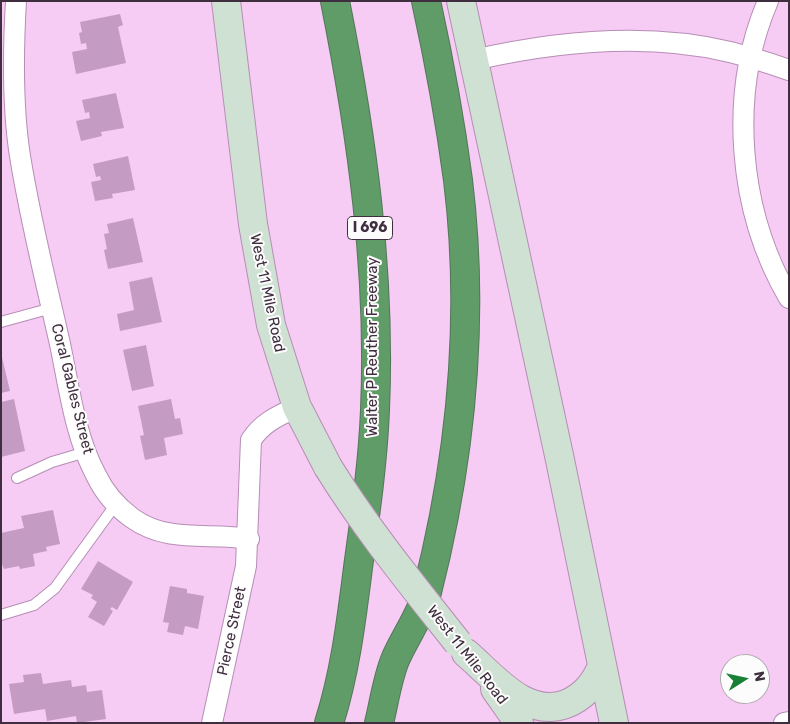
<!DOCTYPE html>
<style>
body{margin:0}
#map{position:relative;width:790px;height:724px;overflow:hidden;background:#f6cbf4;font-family:Rubik,sans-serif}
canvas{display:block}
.frame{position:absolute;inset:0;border:2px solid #3f2e3e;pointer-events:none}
.north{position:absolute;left:720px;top:654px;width:50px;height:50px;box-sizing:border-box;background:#fcfcfc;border:1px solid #b0aab0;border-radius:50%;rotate:80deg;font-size:14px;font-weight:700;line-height:20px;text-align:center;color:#3f2e3e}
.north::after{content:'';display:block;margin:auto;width:18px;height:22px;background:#188034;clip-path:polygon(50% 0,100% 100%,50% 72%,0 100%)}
</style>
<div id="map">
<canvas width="790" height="724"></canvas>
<div class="frame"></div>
<div class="north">N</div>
</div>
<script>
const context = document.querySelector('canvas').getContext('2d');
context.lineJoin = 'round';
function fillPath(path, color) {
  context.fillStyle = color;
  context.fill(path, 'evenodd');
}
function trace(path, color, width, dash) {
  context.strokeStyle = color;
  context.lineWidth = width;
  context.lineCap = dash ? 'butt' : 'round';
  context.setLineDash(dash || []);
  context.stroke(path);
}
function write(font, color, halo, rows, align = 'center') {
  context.font = font + ' Rubik,sans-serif';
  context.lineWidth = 4;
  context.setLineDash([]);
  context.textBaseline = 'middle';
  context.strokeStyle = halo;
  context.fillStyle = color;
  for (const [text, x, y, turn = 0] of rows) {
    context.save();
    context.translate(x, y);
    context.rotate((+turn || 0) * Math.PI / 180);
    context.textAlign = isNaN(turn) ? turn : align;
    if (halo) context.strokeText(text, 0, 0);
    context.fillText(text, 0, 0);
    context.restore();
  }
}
fillPath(new Path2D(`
 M120 14 123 25 118 27 126 63 76 74 72 52 87 49 86 43 81 44 79 33 82 32 80 22Z
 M116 93 124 128 101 132 102 136 81 141 76 121 90 118 89 112 85 113 82 100Z
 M128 156 135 190 112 194 113 198 95 201 91 182 101 180 100 176 96 177 93 164Z
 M133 218 143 262 108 269 104 250 107 249 104 234 109 233 107 224Z
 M152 277 162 322 120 331 117 314 134 310 129 282Z
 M146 345 154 386 132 391 123 350Z
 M1 353 10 391 1 393Z
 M14 399 25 451 1 457V402Z
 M171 399 175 419 180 418 183 434 164 438 167 455 145 460 140 436 144 435 138 406Z
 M53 510 60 544 46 547 47 551 33 554 35 566 20 569 19 566 4 569 1 562V533L24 528 21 516Z
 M98 561 133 582 117 610 112 607 110 609 113 611 104 626 88 617 97 602 91 598 93 595 81 589Z
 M170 586 187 589V593L204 596 198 629 185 626 183 635 167 632 169 623 163 622Z
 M41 673 43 684 71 680 72 687 86 685 87 692 102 690 106 719 77 723 76 716 47 721 45 709 14 714 9 684 24 682 23 675Z`), '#c49cc3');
const lane = new Path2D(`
 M1 322 52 308
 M17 478 52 462 86 452
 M1 615 34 605 55 588 116 504`);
const street = new Path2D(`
 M16 1C13 52 12 105 20 156 30 219 46 282 60 344 69 387 75 436 96 475 104 492 117 507 132 518 168 544 209 532 249 539
 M768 1C728 94 738 211 789 298
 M474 60C557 41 646 32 730 52 750 57 769 63 789 70
 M212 723 246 566 251 440C263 422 278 416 297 407
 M784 723 789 722`);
const secondary = new Path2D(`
 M226 1 253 224 271 325 297 407 328 467
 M461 1 560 460 614 723
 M466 653C493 676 526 719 566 704 584 697 595 683 602 666
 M495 689 519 723`);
const highway = new Path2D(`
 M329 723C346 670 352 614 359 560 366 510 373 460 375 410 381 272 362 136 335 1
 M379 723C384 703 387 680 395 660 404 638 421 616 427 592 461 458 475 318 458 180 450 120 439 60 426 1`);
trace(lane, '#b68eb5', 12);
trace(street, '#b68eb5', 22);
trace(secondary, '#b68eb5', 30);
trace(highway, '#547659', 30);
trace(lane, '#fff', 10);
trace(street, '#fff', 20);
trace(secondary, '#cfe1d2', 28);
trace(highway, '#609c68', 28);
const secondaryBridge = new Path2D(`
 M328 467C367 530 413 586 458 643`);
trace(secondaryBridge, '#b68eb5', 30, []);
trace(secondaryBridge, '#cfe1d2', 28);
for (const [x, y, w] of [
 [370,228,45]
]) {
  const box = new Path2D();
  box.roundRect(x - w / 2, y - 11.5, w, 23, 4);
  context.fillStyle = '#fcfcfc';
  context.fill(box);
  trace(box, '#3f2e3e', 1);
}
write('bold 14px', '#3f2e3e', null, [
 ["I 696",370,228]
]);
write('15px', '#3f2e3e', '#fcfcfc', [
 ["West 11 Mile Road",267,293,78],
 ["Walter P Reuther Freeway",373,347,-90],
 ["Coral Gables Street",72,389,76],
 ["Pierce Street",232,631,-78],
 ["West 11 Mile Road",467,655,52]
]);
</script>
